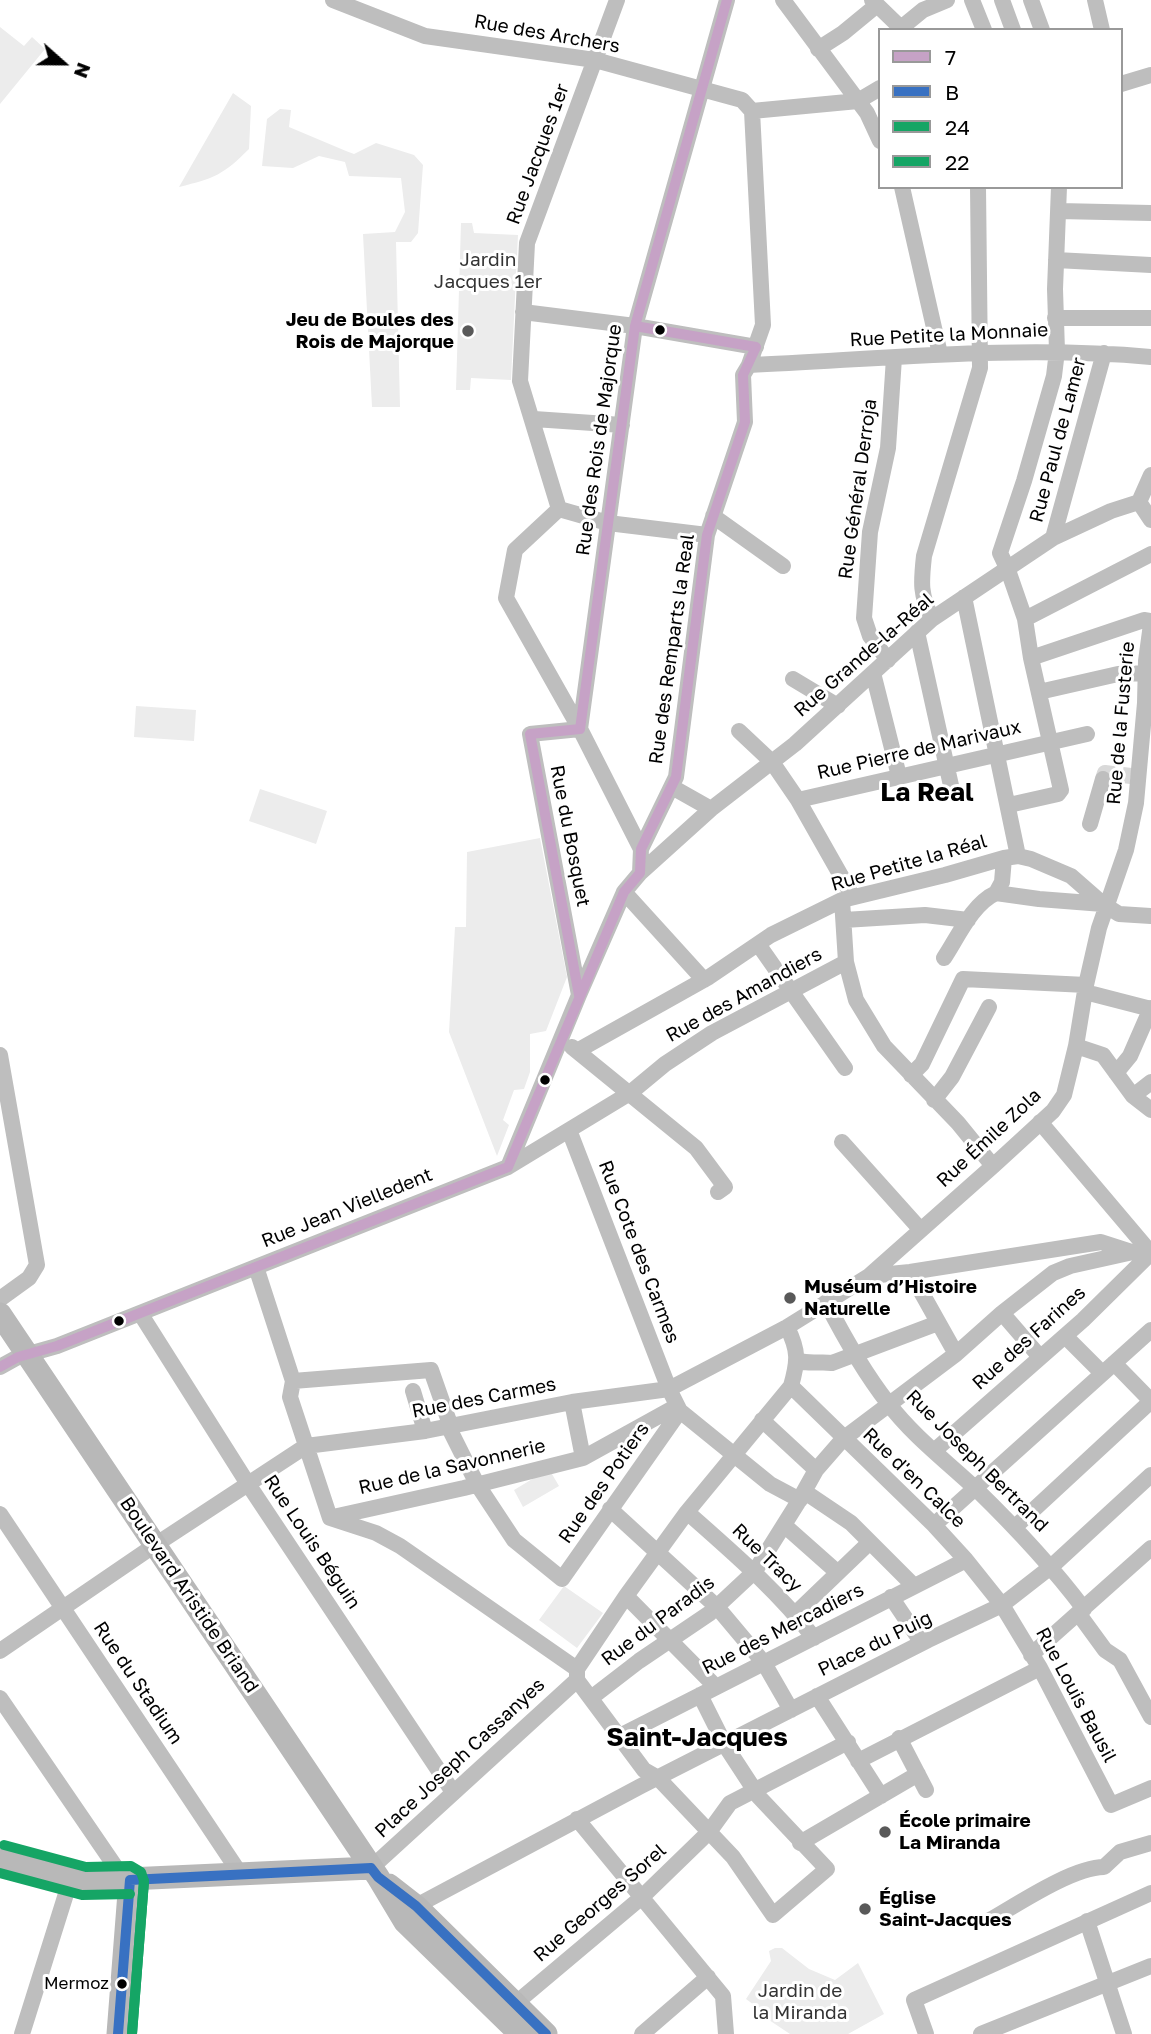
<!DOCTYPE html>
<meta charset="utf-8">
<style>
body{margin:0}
#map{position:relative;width:1151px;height:2034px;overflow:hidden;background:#fff;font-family:"Golos Text",sans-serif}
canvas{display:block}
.legend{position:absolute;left:878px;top:28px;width:245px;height:161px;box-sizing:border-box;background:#fff;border:2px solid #999;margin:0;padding:9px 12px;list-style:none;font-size:21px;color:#000}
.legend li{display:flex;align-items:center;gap:14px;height:35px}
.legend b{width:35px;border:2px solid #999}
.north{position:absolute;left:28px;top:28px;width:70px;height:70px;-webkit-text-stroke:5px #fff;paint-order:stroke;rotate:111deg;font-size:19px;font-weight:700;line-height:28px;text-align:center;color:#000}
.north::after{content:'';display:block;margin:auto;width:24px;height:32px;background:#000;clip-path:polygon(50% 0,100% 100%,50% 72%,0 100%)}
</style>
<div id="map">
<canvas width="1151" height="2034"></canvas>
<ul class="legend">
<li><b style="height:9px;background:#c6a2c6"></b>7</li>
<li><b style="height:9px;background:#3871c2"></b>B</li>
<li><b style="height:9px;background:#15a565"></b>24</li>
<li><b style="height:9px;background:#15a565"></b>22</li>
</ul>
<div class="north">N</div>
</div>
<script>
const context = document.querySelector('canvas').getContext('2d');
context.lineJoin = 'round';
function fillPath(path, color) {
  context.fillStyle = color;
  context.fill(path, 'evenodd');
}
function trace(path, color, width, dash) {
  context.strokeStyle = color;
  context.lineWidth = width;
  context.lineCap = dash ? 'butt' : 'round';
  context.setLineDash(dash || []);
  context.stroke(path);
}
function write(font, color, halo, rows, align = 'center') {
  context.font = font + ' "Golos Text",sans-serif';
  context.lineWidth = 6;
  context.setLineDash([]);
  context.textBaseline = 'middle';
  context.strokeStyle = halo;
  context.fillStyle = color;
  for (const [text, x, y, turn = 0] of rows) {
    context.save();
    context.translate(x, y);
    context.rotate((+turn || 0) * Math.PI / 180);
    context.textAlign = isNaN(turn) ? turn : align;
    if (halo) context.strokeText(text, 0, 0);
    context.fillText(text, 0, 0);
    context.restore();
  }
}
fillPath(new Path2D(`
 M0 27 24 46 32 37 45 49 0 104Z
 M233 93 251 106 249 149C223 175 215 178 179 187Z
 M280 109 291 110 289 127 346 151 354 154 376 143 414 155 423 165 418 233 411 242H396L400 407H372L363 234 395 232 405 212 401 178 349 176 345 162 319 156 293 168 262 166 267 119Z
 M461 223H472L474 233 518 235 511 380 471 378 470 390H456Z
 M136 706 196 710 194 741 134 737Z
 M260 789 327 811 316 844 249 821Z
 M540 838 567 977 546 1031 530 1034V1072L524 1089 514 1090 503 1120 509 1125 497 1156 449 1032 455 927H466L467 852Z
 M549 1469 559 1486 523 1507 514 1490Z
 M564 1586 603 1613 577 1648 539 1620Z
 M775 1948H782L809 1969 835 1980 858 1963 884 2014 848 2034H790L760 2014 762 2011 746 1999 771 1961 769 1951Z`), '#ececec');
trace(new Path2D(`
 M1103 779 1105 773 1131 776`), '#d9d9d9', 16, [16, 8]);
trace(new Path2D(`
 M333 0 425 36 595 60 742 100 752 111
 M783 0 867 113 880 141
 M872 0 903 30
 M972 0 984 30
 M1002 0 1013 30
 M1031 0 1042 30
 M1095 0 1102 30
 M901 28 923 10 947 0
 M818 49 843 33 877 5
 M1121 84 1151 75
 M752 111 858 101 880 88
 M902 187 940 354
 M1059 211 1151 213
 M1056 260 1151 265
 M523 312 635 326 756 347
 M1055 318H1151
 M749 365C883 359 1017 345 1151 357
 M534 419 622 425
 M1139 502 1151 475
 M1139 502 1151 520
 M559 509 520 381 527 243 617 0
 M559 509 515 550 506 598 580 729 641 849
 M559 509 608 523 707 535
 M713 516 783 566
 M1053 538 1104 353
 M964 597 1018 856
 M932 619C920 594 921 583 924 556L980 368 978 187
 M1025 619 1151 554
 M917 632 952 790
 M1031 658 1144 620 1151 621
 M888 660 870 636 864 618 870 532 888 448 894 358
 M873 673 899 776
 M793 679 838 706
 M1039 692 1118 674 1146 673
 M739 731 772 762 798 800 853 897
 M672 787 711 809
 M798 800 1087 734
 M1009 805 1058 794 1061 790 1031 658 1025 619 1008 570 1000 553 1024 481 1054 376 1057 351 1055 289 1059 187
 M1090 824 1103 779
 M640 873 641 849 676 777 707 535 745 422 743 375 749 365 763 325 752 111
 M624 892 704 980
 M996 893 1002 882 1004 858
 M842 900 846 962 856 1000 884 1046 958 1123 993 1166
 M844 920 925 915 968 920
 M758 944 845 1068
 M944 958C958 937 972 904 996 893L1039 899 1103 904
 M1085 992 1151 1009
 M579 995 530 734 580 729 635 326 727 0
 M1076 1046 1103 1055 1133 1096 1151 1110
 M572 1047 696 1148 725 1187 718 1192
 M577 1051 709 977 771 935 842 900 945 875 1004 858 1018 856 1031 859 1071 876 1103 904 1119 914 1151 916
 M0 1055 37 1265 29 1278 0 1299
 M1116 1073 1130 1056 1151 1008
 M911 1075 922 1064 963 979 1086 985
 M1133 1096 1151 1082
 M934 1100 952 1077 989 1007
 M569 1130 669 1389 680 1411 770 1484 800 1500
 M842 1142 920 1229
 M508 1167 579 995 624 892 640 873 711 809 795 744 932 619 1053 538 1111 511 1139 502
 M256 1267 293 1381 290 1397 330 1518 376 1533 400 1546 577 1669
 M910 1272 956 1354
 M869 1276 910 1272 1101 1242 1132 1252
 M826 1302C844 1337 863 1371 888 1403 912 1435 946 1461 976 1489 1015 1527 1051 1565 1084 1609
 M140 1313 248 1484 453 1792
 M1002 1313 1040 1357
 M1065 1336 1102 1373
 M797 1360C809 1365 820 1361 832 1363L938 1323
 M0 1367 18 1357 57 1346 508 1167 630 1093 665 1064 712 1033 846 962
 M293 1381 431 1370 451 1427
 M791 1386 934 1525 966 1560 1002 1605 1040 1668 1111 1805 1151 1788
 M413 1391 425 1431
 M572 1402 583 1458 677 1406
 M762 1420 816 1470
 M449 1428 477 1484 514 1540 562 1579 680 1411
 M934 1451 1083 1320 1151 1253 1040 1122
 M805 1492 851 1523 914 1586
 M610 1509 717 1607 764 1663 791 1710
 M687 1512C732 1552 777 1590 814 1638
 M0 1514 241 1875
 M333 1517 464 1488 583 1458
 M784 1525 837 1572
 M934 1525 1151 1330
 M1015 1527 1151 1401 1114 1363
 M626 1596 715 1686
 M891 1597 922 1643
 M1078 1613 1105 1650 1120 1660 1151 1717
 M795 1614 870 1542
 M0 1651 155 1545 306 1446 425 1431 572 1402 669 1389 787 1327 869 1276 993 1166 1053 1111 1064 1095 1076 1046 1086 985 1099 928 1126 850 1136 803 1145 703 1146 661 1151 624
 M1031 1655 1151 1548
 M700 1695 725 1745 759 1797 827 1869 773 1915 733 1857 658 1778 644 1770 577 1680V1669L626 1596 687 1512 791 1386C798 1361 799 1351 787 1327
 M817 1696 881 1796
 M0 1698 117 1869 130 1880
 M591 1698 639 1661 710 1613 755 1571 797 1504 816 1470 843 1439 956 1354 1002 1313 1053 1273 1070 1266 1133 1252
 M620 1736 966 1560
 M899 1738 926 1790
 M858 1761 1040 1668
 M577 1819 723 1996 726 2034
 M800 1843 918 1774
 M371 1868 577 1680
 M416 1906 641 1786 928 1640 1002 1605 1052 1566 1151 1475
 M990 1920C1018 1904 1073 1867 1104 1867L1120 1852 1151 1843
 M1087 1921 1124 2034
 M516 2003 642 1897 709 1832 730 1803 848 1742
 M22 2034 71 1878
 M642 2034 708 1977
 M926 2034 914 2000 1151 1893
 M981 2034 1151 1966`), '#bebebe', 16);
trace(new Path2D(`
 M0 1314 378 1877 405 1922 520 2034
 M0 1859 84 1881 371 1868
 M389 1885 416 1906 546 2034
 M118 2034 130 1880`), '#b8b8b8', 23);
trace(new Path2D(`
 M579 995 530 734 580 729 635 326 727 0
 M0 1367 18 1357 57 1346 508 1167 624 892 640 873 641 849 676 777 707 535 745 422 743 375 756 347 635 326`), '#c6a2c6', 10);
trace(new Path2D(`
 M371 1868 378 1877 416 1906 546 2034
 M130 1880 371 1868
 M118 2034 130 1880`), '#3871c2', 10);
trace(new Path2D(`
 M0 1873 82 1895 130 1894
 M132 2034 144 1881`), '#15a565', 10);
trace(new Path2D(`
 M4 1845 86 1867 131 1866 141 1872 144 1881 132 2034`), '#15a565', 10);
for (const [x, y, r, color] of [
 [660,330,6,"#000"],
 [468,331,7,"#595959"],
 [545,1080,6,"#000"],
 [790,1298,7,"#595959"],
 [119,1321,6,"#000"],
 [885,1832,7,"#595959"],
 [865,1909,7,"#595959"],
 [122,1984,6,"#000"]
]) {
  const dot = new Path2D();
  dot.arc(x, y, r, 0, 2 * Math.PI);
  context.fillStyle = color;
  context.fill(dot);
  trace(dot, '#fff', 2.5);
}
write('17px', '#000', '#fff', [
 ["Mermoz",109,1984]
], 'right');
write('19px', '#000', '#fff', [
 ["Rue des Archers",547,34,10],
 ["Rue Jacques 1er",538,154,-70],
 ["Rue Petite la Monnaie",949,335,-3],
 ["Rue des Rois de Majorque",599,440,-82],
 ["Rue Paul de Lamer",1058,440,-75],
 ["Rue Général Derroja",858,489,-82],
 ["Rue des Remparts la Real",672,649,-82],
 ["Rue Grande-la-Réal",864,655,-41],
 ["Rue de la Fusterie",1121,723,-85],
 ["Rue Pierre de Marivaux",919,750,-13],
 ["Rue du Bosquet",570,836,79],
 ["Rue Petite la Réal",909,863,-16],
 ["Rue des Amandiers",744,995,-29],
 ["Rue Émile Zola",989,1138,-43],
 ["Rue Jean Vielledent",347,1208,-22],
 ["Rue Cote des Carmes",639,1252,69],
 ["Rue des Farines",1029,1338,-42],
 ["Rue des Carmes",484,1398,-11],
 ["Rue Joseph Bertrand",977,1461,45],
 ["Rue de la Savonnerie",452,1467,-13],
 ["Rue d'en Calce",914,1478,44],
 ["Rue des Potiers",604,1483,-55],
 ["Rue Louis Béguin",312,1542,56],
 ["Rue Tracy",767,1558,44],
 ["Boulevard Aristide Briand",189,1595,56],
 ["Rue du Paradis",658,1621,-37],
 ["Rue des Mercadiers",783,1629,-27],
 ["Place du Puig",875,1644,-26],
 ["Rue du Stadium",138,1683,56],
 ["Rue Louis Bausil",1076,1695,62],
 ["Place Joseph Cassanyes",460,1758,-43],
 ["Rue Georges Sorel",600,1903,-41]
]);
write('19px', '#333', '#fff', [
 ["Jardin",488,260],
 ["Jacques 1er",488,282],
 ["Jardin de",800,1991],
 ["la Miranda",800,2013]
]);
write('bold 19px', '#000', '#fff', [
 ["Jeu de Boules des",454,320,"right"],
 ["Rois de Majorque",454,342,"right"],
 ["Muséum d’Histoire",804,1287],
 ["Naturelle",804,1309],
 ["École primaire",899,1821],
 ["La Miranda",899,1843],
 ["Église",879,1898],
 ["Saint-Jacques",879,1920]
], 'left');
write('bold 26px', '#000', '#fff', [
 ["La Real",927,793],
 ["Saint-Jacques",697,1738]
]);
</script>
